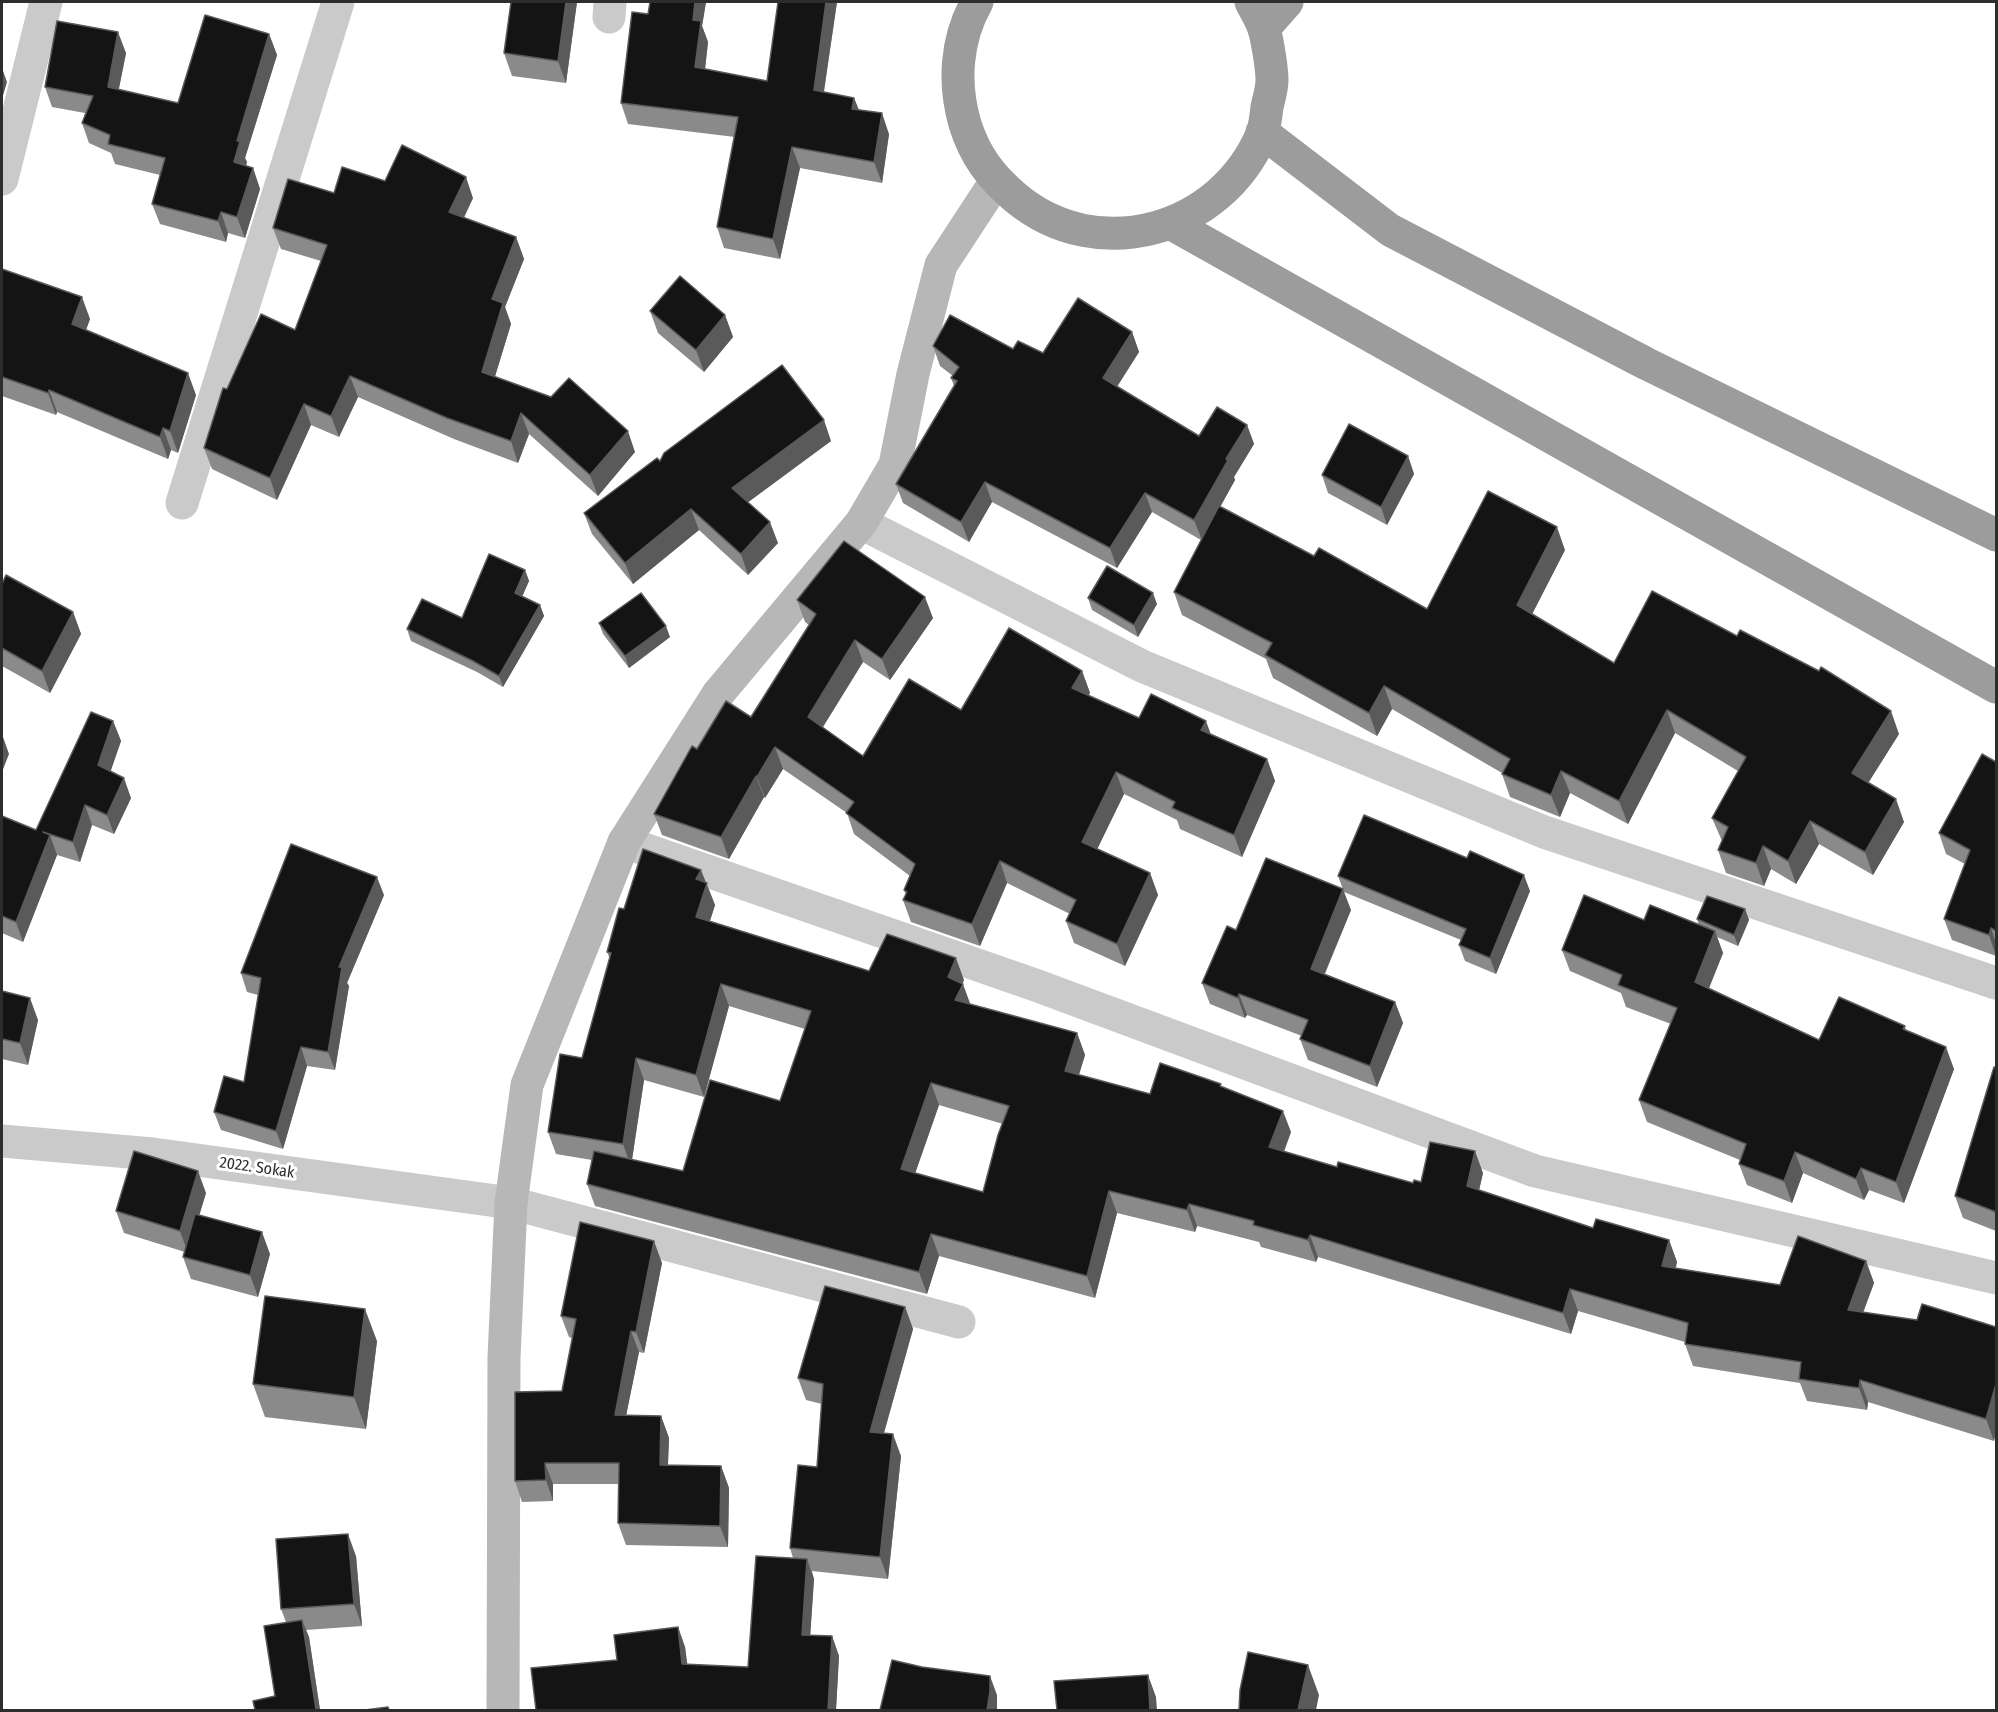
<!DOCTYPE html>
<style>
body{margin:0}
#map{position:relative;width:1998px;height:1712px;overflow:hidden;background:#fff;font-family:"Fira Sans Condensed",sans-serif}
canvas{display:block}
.frame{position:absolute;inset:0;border:3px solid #2d2d2d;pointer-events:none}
</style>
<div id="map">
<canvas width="1998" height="1712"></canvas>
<div class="frame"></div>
</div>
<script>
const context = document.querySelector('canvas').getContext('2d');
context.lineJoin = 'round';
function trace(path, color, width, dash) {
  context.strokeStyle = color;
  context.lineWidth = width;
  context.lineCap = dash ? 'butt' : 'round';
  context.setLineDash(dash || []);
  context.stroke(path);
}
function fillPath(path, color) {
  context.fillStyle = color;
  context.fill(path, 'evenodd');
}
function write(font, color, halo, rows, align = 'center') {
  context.font = font + ' "Fira Sans Condensed",sans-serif';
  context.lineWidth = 6;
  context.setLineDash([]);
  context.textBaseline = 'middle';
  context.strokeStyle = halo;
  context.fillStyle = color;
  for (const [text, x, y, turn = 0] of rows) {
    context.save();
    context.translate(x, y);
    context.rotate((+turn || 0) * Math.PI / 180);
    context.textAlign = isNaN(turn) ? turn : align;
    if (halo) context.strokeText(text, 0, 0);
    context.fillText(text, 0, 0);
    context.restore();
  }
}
trace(new Path2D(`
 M609 17 610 2
 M2 179 46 2
 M182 503 338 2
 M861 523 1142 666 1544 832 1996 983
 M624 842 1038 986 1535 1171 1996 1278
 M2 1141 153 1154 511 1203 959 1322`), '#cacaca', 33);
trace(new Path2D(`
 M503 1710 504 1358 511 1203 527 1085 624 842 718 694 861 523 895 465 913 374 941 265 996 181`), '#b7b7b7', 33);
trace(new Path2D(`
 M977 2C956 39 953 83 965 124 975 156 991 177 1016 198 1098 266 1221 231 1262 134 1265 126 1266 116 1267 107 1269 98 1272 89 1272 80 1272 69 1267 36 1263 26 1260 18 1255 10 1251 2
 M1264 28 1287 2
 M1262 132 1390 230 1647 364 1996 535
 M1172 224 1996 687`), '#9c9c9c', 33);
fillPath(new Path2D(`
 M577 2 566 83 512 76 504 53Z
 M650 2H706L702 26 708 42 705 69 767 81 837 2 824 92 854 98 859 110 889 134 882 183 800 168 780 259 724 248 717 227 735 137 628 124 621 103 648 14Z
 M269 34 277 55 245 158 247 162 246 166 253 168 260 189 245 238 228 233 226 242 160 224 152 204 160 175 115 164 111 153 89 143 82 123 85 113 52 107 45 87 126 53 119 89 178 103Z
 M385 181 473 198 464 218 516 237 524 259 505 307 511 324 495 376 635 452 598 496 529 434 518 463 454 439 358 397 339 437 311 425 277 500 212 469 204 448 227 389 295 330 321 261 281 249 273 228 334 193Z
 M2 271 90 319 86 330 196 395 178 453 171 450 168 459 57 412 56 415 2 396Z
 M650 311 725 315 733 337 704 372 658 333Z
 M1132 332 1139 352 1117 386 1199 436 1247 425 1254 444 1234 477 1235 480 1220 507 1314 556 1427 609 1565 550 1532 614 1614 663 1899 734 1868 783 1904 822 1873 875 1819 844 1796 884 1771 869 1764 886 1726 873 1718 850 1722 841 1712 818 1738 771 1675 733 1628 824 1570 793 1560 817 1510 797 1502 774V773L1392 709 1377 736 1273 678 1266 659 1182 615 1174 592 1201 540 1152 512 1117 568 992 502 969 542 903 503 896 484 954 386 951 378 953 376 940 366 933 346 1043 353Z
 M831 441 748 502 778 543 748 575 699 530 633 584 592 534 584 513 660 461Z
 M1408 456 1414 474 1387 525 1328 493 1322 475Z
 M525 570 529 581 522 596 540 605 544 616 503 687 477 672 411 641 407 629 462 618Z
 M2 584 73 612 81 634 50 693 2 666Z
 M1088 598 1157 604 1138 637 1092 610Z
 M797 600 933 618 890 680 863 662 823 727 863 756 961 710 1082 671 1090 693 1088 695 1139 718 1210 734 1267 759 1275 781 1242 857 1180 829 1177 820 1124 794 1097 849 1150 873 1158 895 1125 966 1074 943 1066 921 1070 914 1007 883 980 946 911 922 903 900 906 896 904 890 910 876 854 834 847 813 783 769 765 798 764 797 729 859 662 835 654 814 697 749 751 717 809 625 805 622Z
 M599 623 670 637 629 668 603 634Z
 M113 721 121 741 110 771 131 798 114 834 92 825 80 862 57 855 23 942 2 933V816L36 830Z
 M1996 762V956L1952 940 1944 919 1965 864 1946 854 1939 833Z
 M1338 876 1530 891 1496 974 1465 961 1459 945 1461 940 1344 892Z
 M706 882 715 905 710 921 869 971 964 980 962 984 970 1004 1077 1033 1085 1055 1079 1075 1150 1094 1222 1087 1291 1132 1284 1152 1337 1167 1413 1183 1483 1173 1479 1190 1593 1228 1669 1240 1677 1262 1676 1268 1780 1285 1866 1261 1874 1283 1863 1312 1917 1320 1996 1327V1432L1994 1441 1868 1402 1867 1410 1807 1401 1800 1383 1693 1366 1685 1344V1342L1578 1311 1571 1334 1318 1257 1316 1262 1261 1247 1259 1242 1197 1226 1195 1232 1117 1213 1095 1298 939 1256 927 1294 595 1206 587 1184 592 1160 556 1154 548 1132 582 1058 610 959 607 952 624 909ZM729 1006 805 1029 780 1101 683 1171 632 1160 644 1080 704 1097ZM939 1105 1003 1124 983 1192 915 1173Z
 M384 895 347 983 349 986 335 1070 307 1066 283 1149 221 1130 214 1112 244 1082 258 995 247 992 241 973Z
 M1745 909 1749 920 1738 946 1717 937 1723 953 1709 988 1819 1040 1905 1026 1906 1031 1954 1069 1904 1203 1869 1190 1864 1200 1803 1173 1792 1203 1747 1185 1739 1164 1740 1160 1647 1122 1639 1100 1671 1024 1626 1007 1621 993 1570 971 1562 950 1644 920 1699 925 1697 919Z
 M1351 910 1325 974 1395 1002 1403 1023 1377 1087 1308 1060 1300 1039 1302 1036 1247 1015 1245 1018 1210 1004 1202 983 1236 930Z
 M2 991 38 1020 28 1065 2 1059Z
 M1996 1068V1231L1963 1218 1955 1196Z
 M206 1193 199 1215 270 1254 258 1297 191 1279 183 1257 185 1252 124 1233 116 1211Z
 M662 1263 644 1353 639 1352 626 1415 661 1416 669 1438 668 1465 721 1466 729 1488 728 1547 626 1545 618 1523 619 1484H553V1501L522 1502 515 1481 562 1391 572 1338 569 1337 561 1316Z
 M905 1307 913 1329 884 1433 901 1456 888 1579 812 1571 814 1579 810 1635 832 1636 839 1656 836 1710H536L617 1660 678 1627 685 1647 687 1664 748 1667 793 1558 790 1548 817 1467 822 1404 806 1400 798 1378Z
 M377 1341 366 1429 265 1417 253 1384Z
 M356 1556 362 1626 306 1630 309 1637 320 1710H255L275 1696 286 1622 281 1609Z`), '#8a8a8a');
fillPath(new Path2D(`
 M566 2H577L566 83 558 61Z
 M695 2H706L702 26 708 42 703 87 695 67 693 20Z
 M826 2H837L821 110 814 90Z
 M118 32 126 53 115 107 108 87Z
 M269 34 277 55 245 158 247 162 241 183 234 162 237 141Z
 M2 68 7 82 2 99Z
 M854 98 862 118 852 109Z
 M882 113 889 134 882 183 874 162Z
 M792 147 800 168 780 259 773 239Z
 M253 168 260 189 245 238 237 217Z
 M466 177 473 198 456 233 449 212Z
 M221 212 228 233 226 242 218 221Z
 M516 237 524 259 505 307 511 324 490 393 482 372 492 299Z
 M82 297 90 319 80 346 72 324Z
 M725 315 733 337 704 372 696 350Z
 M1132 332 1139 352 1110 398 1103 378Z
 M188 373 196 395 178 453 170 431Z
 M350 376 358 397 339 437 331 416Z
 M49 390 57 412 56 415 48 393Z
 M304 404 311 425 277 500 270 478Z
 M521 413 529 434 518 463 511 441Z
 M824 420 831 441 739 509 732 488Z
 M1247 425 1254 444 1234 477 1235 480 1202 540 1194 520 1226 459Z
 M163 428 171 450 168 459 160 437Z
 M628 431 635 452 598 496 590 475Z
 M1408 456 1414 474 1387 525 1381 507Z
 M985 482 992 502 969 542 961 522Z
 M1145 493 1152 512 1117 568 1110 548Z
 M691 509 699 530 633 584 625 563Z
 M770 522 778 543 748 575 741 554Z
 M1557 527 1565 550 1525 628 1517 605Z
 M525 570 529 581 519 604 515 593Z
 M1153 593 1157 604 1138 637 1134 625Z
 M925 597 933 618 890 680 882 659Z
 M540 605 544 616 503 687 499 676Z
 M73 612 81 634 50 693 42 671Z
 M666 626 670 637 629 668 625 656Z
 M855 640 863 662 816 738 808 717Z
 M1082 671 1090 693 1080 709 1072 688Z
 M1384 686 1392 709 1377 736 1369 713Z
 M1667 710 1675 733 1628 824 1619 801Z
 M1891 711 1899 734 1860 796 1852 773Z
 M113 721 121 741 106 785 98 765Z
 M1206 721 1214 743 1201 730Z
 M2 734 9 754 2 772Z
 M775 747 783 769 765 798 757 777Z
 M1267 759 1275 781 1242 857 1234 835Z
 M1561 771 1570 793 1560 817 1551 795Z
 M1116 772 1124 794 1090 864 1082 842Z
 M756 776 764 797 729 859 721 837Z
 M124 778 131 798 114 834 107 815Z
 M1896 799 1904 822 1873 875 1865 852Z
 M85 805 92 825 80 862 73 842Z
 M1810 821 1819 844 1796 884 1788 861Z
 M50 835 57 855 23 942 16 922Z
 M1763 846 1771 869 1764 886 1756 863Z
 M1000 861 1007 883 980 946 972 924Z
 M701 870 715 905 704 939 696 917V879Z
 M1150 873 1158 895 1125 966 1117 944Z
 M1524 875 1530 891 1496 974 1490 958Z
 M377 877 384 895 347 983 349 986 335 1070 328 1052 339 967Z
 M1343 889 1351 910 1318 989 1311 969Z
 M1745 909 1749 920 1738 946 1734 935Z
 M1991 928 1996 943V956L1989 935Z
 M1715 931 1723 953 1703 1003 1695 982Z
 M956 958 964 980 958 994 963 984 971 1006 963 1022 948 977Z
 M721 984 729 1006 704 1097 696 1075Z
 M1239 994 1247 1015 1245 1018 1238 998Z
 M30 998 38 1020 28 1065 20 1043Z
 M1395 1002 1403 1023 1377 1087 1370 1066Z
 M1077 1033 1085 1055 1073 1093 1065 1071Z
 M301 1047 307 1066 283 1149 276 1131Z
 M1946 1047 1954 1069 1904 1203 1896 1182Z
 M636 1058 644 1080 631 1166 623 1144Z
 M931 1083 939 1105 909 1191 901 1169Z
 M1283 1111 1291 1132 1277 1169 1269 1147Z
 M1475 1151 1483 1173 1475 1208 1467 1186Z
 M1795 1152 1803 1173 1792 1203 1784 1181Z
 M1861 1168 1869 1190 1864 1200 1856 1179Z
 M198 1171 206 1193 188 1253 180 1231Z
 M1109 1191 1117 1213 1095 1298 1087 1276Z
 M1189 1204 1197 1226 1195 1232 1187 1210Z
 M262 1232 270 1254 258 1297 250 1275Z
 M931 1234 939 1256 927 1294 919 1272Z
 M1310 1235 1318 1257 1316 1262 1308 1240Z
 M1669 1240 1677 1262 1670 1288 1662 1266Z
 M654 1241 662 1263 644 1353 636 1332Z
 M1866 1261 1874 1283 1856 1332 1848 1310Z
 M1570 1289 1578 1311 1571 1334 1563 1313Z
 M905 1307 913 1329 878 1454 870 1432Z
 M365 1309 377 1341 366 1429 354 1397Z
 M631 1331 639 1352 622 1436 615 1415Z
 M1860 1380 1868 1402 1867 1410 1859 1388Z
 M1996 1384V1432L1994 1441 1986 1419Z
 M661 1416 669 1438 667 1486 660 1465Z
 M893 1434 901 1456 888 1579 880 1557Z
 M545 1463 553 1484V1501L546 1480Z
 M721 1466 729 1488 728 1547 720 1526Z
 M348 1534 356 1556 362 1626 354 1604Z
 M807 1559 814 1579 809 1655 802 1635Z
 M302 1620 309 1637 320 1710H316Z
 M678 1627 685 1647 690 1684 682 1664Z
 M832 1636 839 1656 836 1710H828Z
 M1308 1665 1319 1695 1316 1710H1298Z
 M1148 1675 1156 1697 1157 1710H1150Z
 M990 1676 997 1695V1710H987Z`), '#5a5a5a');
const building = new Path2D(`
 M511 2H566L558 61 504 53Z
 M650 2H695L693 20 701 21 695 67 767 81 778 2H826L814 90 854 98 852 109 882 113 874 162 792 147 773 239 717 227 738 117 621 103 632 12 648 14Z
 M205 15 269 34 237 141H240L234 162 253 168 237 217 221 212 218 221 152 204 165 158 108 144 110 135 82 123 93 96 45 87 57 21 118 32 108 87 178 103Z
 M402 145 466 177 449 212 516 237 492 299 503 303 482 372 551 397 569 378 628 431 590 475 521 413 511 441 447 418 350 376 331 416 304 404 270 478 204 448 223 388 227 389 261 314 295 330 327 245 273 228 288 179 334 193 342 167 385 181Z
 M2 269 82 297 72 324 188 373 170 431 163 428 160 437 49 390 48 393 2 377Z
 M680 276 725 315 696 350 650 311Z
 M1078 298 1132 332 1103 378 1199 436 1217 407 1247 425 1226 459 1228 460 1194 520 1145 493 1110 548 985 482 961 522 896 484 957 381 951 378 959 367 933 346 950 315 1013 349 1018 341 1043 353Z
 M782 365 824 420 732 488 770 522 741 554 691 509 625 563 584 513 657 458 660 461 664 453Z
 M1349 424 1408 456 1381 507 1322 475Z
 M1488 491 1557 527 1517 605 1614 663 1652 591 1737 636 1740 630 1819 671 1821 667 1891 711 1852 773 1896 799 1865 852 1810 821 1788 861 1763 846 1756 863 1718 850 1728 827 1712 818 1746 757 1667 710 1619 801 1561 771 1551 795 1502 774 1510 759 1384 686 1369 713 1265 655 1272 643 1174 592 1219 506 1314 556 1319 548 1427 609Z
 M844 541 925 597 882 659 855 640 808 717 863 756 909 679 961 710 1009 628 1082 671 1072 688 1139 718 1151 694 1206 721 1201 730 1267 759 1234 835 1172 808 1175 802 1116 772 1082 842 1150 873 1117 944 1066 921 1076 900 1000 861 972 924 903 900 907 892 904 890 915 864 846 813 854 802 775 747 757 777 756 776 721 837 654 814 692 746 697 749 726 701 751 717 816 614 797 600Z
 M489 554 525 570 515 593 540 605 499 676 473 661 407 629 422 599 462 618Z
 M1107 566 1153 593 1134 625 1088 598Z
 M6 575 73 612 42 671 2 648V584Z
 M641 593 666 626 625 656 599 623Z
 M91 712 113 721 98 765 124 778 107 815 85 805 73 842 43 832 50 835 16 922 2 916V816L36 830Z
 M1982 754 1996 762V931L1991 928 1989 935 1944 919 1970 850 1939 833Z
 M1364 815 1467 858 1470 851 1524 875 1490 958 1459 945 1466 929 1338 876Z
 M291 844 377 877 339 967H342L328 1052 301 1047 276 1131 214 1112 224 1076 244 1082 261 978 241 973Z
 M643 849 701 870 696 879 707 883 696 917 869 971 887 934 956 958 948 977 963 984 955 1000 1077 1033 1065 1071 1150 1094 1160 1063 1221 1084 1220 1086 1283 1111 1269 1147 1337 1167 1338 1162 1413 1183 1414 1180 1421 1182 1430 1142 1475 1151 1467 1186 1593 1228 1596 1219 1669 1240 1662 1266 1780 1285 1798 1236 1866 1261 1848 1310 1917 1320 1922 1304 1996 1327V1384L1986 1419 1860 1380 1859 1388 1799 1379 1801 1362 1685 1344 1688 1323 1570 1289 1563 1313 1310 1235 1308 1240 1253 1225 1254 1221 1189 1204 1187 1210 1109 1191 1087 1276 931 1234 919 1272 587 1184 594 1151 683 1171 710 1080 780 1101 811 1011 721 984 696 1075 636 1058 623 1144 548 1132 560 1054 582 1058 611 953 607 952 619 908 624 909ZM931 1083 1009 1106 998 1135 983 1192 901 1169Z
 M1266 858 1343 889 1311 969 1395 1002 1370 1066 1300 1039 1308 1020 1239 994 1238 998 1202 983 1227 926 1236 930Z
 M1584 895 1644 920 1650 905 1715 931 1695 982 1819 1040 1839 997 1905 1026 1903 1029 1946 1047 1896 1182 1861 1168 1856 1179 1795 1152 1784 1181 1739 1164 1746 1144 1639 1100 1677 1008 1618 985 1622 975 1562 950Z
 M1707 896 1745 909 1734 935 1697 919Z
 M2 991 30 998 20 1043 2 1039Z
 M1994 1067 1996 1068V1212L1955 1196Z
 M134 1151 198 1171 180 1231 116 1211Z
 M195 1214 262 1232 250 1275 183 1257Z
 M580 1222 654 1241 636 1332 631 1331 615 1415 661 1416 660 1465 721 1466 720 1526 618 1523 619 1463H545L546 1480 515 1481V1392L562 1391 576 1319 561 1316Z
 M825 1286 905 1307 870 1432 893 1434 880 1557 790 1548 798 1465 817 1467 823 1384 798 1378Z
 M265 1296 365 1309 354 1397 253 1384Z
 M348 1534 354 1604 281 1609 276 1539Z
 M756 1556 807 1559 802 1635 832 1636 828 1710H536L531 1668 617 1660 614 1635 678 1627 682 1664 748 1667Z
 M302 1620 316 1710H255L253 1701 275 1696 264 1626Z
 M1248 1652 1308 1665 1298 1710H1239L1240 1690Z
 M892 1660 922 1667 990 1676V1691L987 1710H880Z
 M1148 1675 1150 1710H1057L1054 1681Z
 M388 1707 389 1710H365Z`);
fillPath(building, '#141414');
trace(building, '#5a5a5a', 1.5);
write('16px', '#2d2d2d', '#fff', [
 ["2022. Sokak",257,1168,8]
]);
</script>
